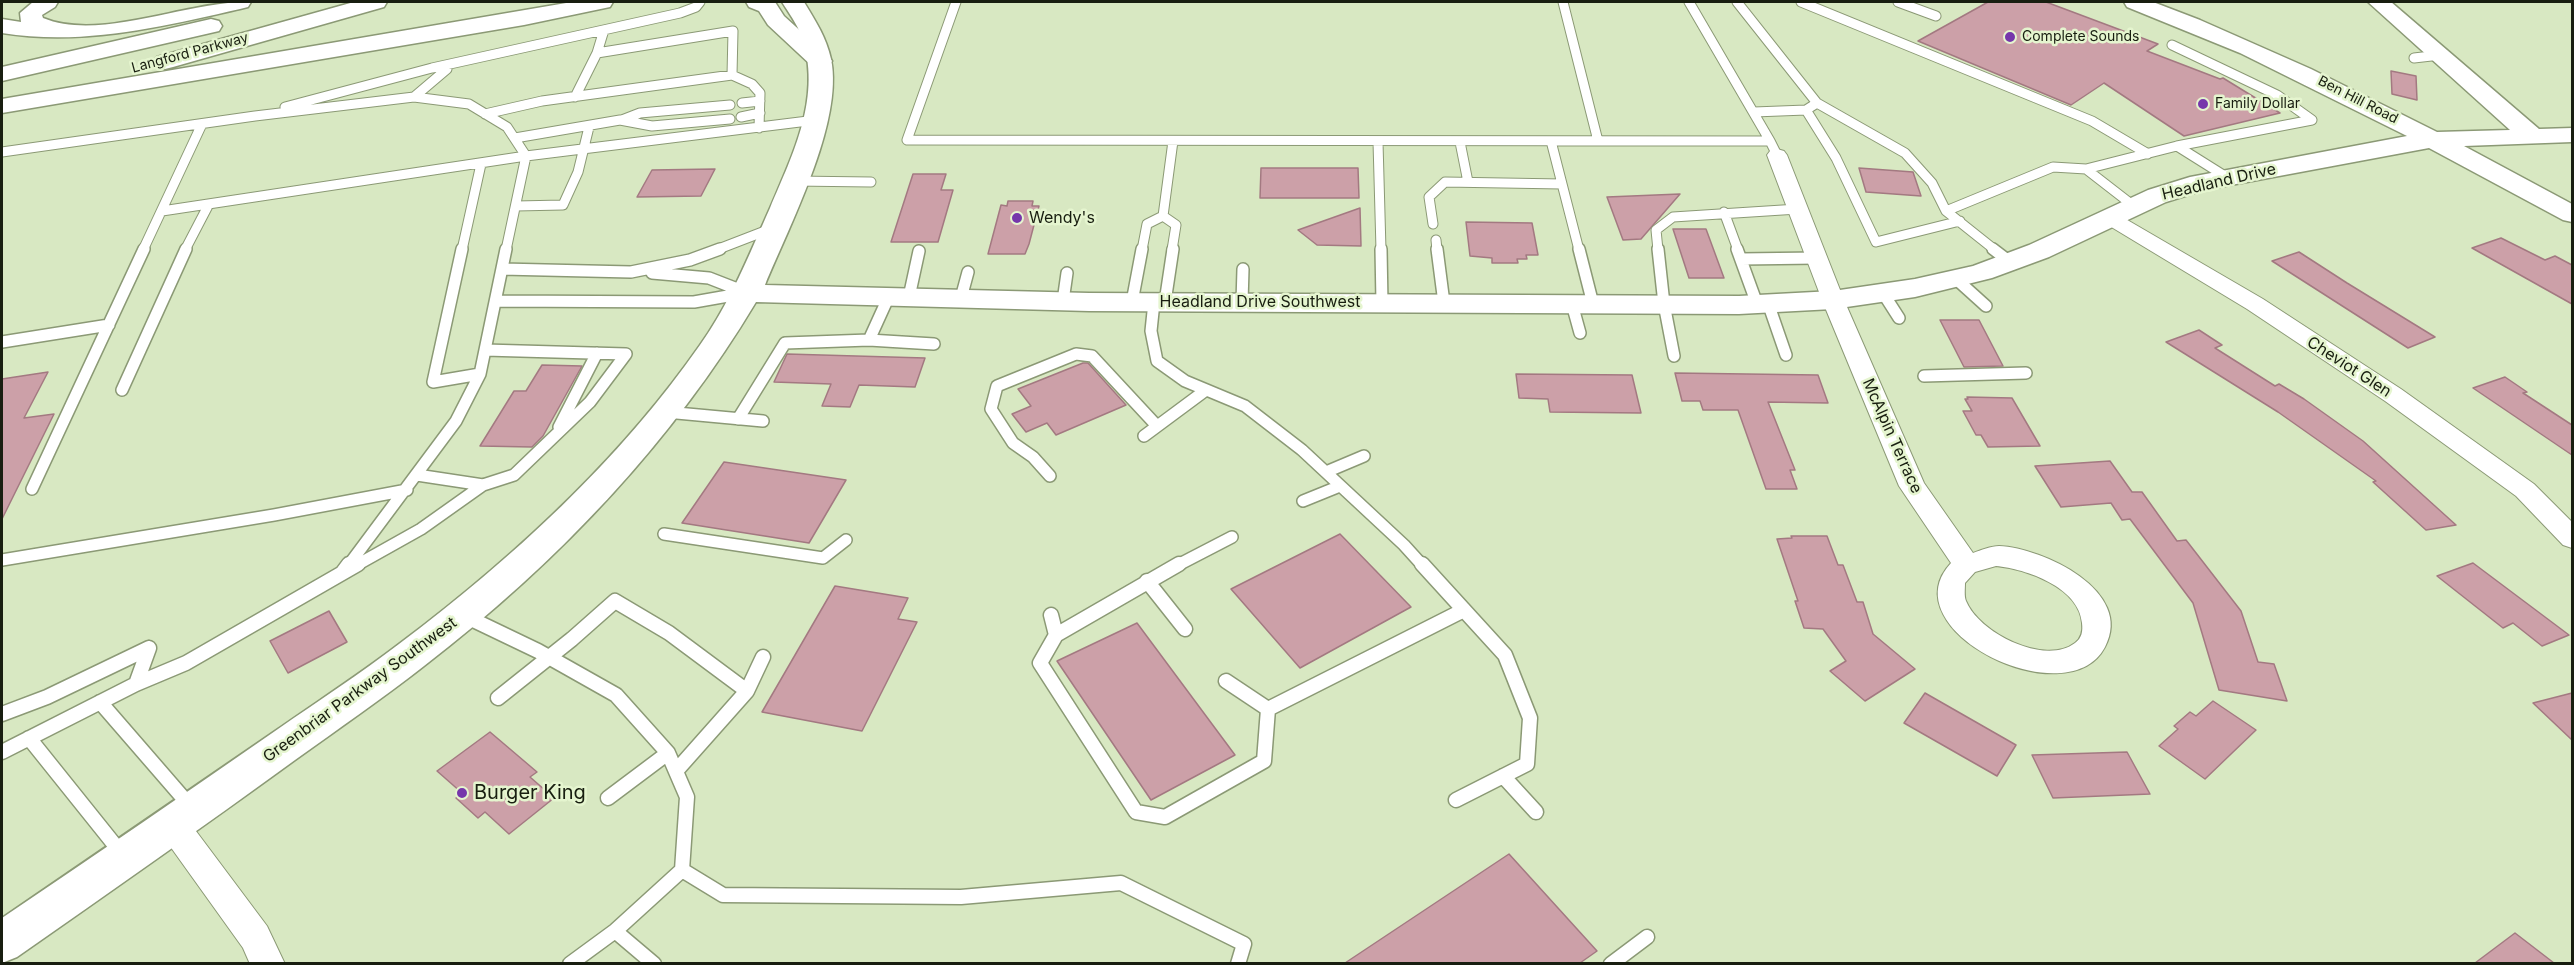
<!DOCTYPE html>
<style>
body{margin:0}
#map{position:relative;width:2574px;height:965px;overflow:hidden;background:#d8e8c2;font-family:Inter,sans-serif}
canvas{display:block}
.frame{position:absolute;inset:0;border:3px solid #181e10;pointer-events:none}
</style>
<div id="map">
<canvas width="2574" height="965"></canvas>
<div class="frame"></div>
</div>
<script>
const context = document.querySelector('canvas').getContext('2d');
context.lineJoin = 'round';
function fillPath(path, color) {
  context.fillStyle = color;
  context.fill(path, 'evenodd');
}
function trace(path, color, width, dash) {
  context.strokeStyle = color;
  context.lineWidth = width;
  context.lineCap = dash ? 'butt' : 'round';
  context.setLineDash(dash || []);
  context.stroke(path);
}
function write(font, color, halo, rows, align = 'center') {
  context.font = font + ' Inter,sans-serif';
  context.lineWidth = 5;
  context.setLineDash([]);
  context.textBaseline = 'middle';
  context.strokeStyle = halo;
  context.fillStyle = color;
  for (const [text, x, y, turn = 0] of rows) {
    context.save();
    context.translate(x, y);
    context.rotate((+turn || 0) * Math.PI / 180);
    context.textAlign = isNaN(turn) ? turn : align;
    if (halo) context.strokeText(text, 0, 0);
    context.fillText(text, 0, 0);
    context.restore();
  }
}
const building = new Path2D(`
 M1988 2H2046L2158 44 2147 51 2220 79 2223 78 2280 113 2184 136 2104 83 2071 105 1918 41Z
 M2391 71 2416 76 2417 100 2392 94Z
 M1261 168H1358L1359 198H1260Z
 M1859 168 1913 172 1921 196 1866 192Z
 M715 169 701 196 637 197 652 170Z
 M913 174H946L941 190H953L938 242H891Z
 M1680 194 1641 239 1623 240 1607 197Z
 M1008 201H1033L1032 206H1039L1029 244 1025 254H988L1001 205 1007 206Z
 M1360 208 1361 246 1317 245 1298 230Z
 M1466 222 1532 223 1538 255H1526L1527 259H1517L1518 263H1492V258L1470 256Z
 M1673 229H1706L1724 278H1689Z
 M2501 238 2545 260 2555 256 2572 265V304L2472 248Z
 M2299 252 2347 283 2435 337 2408 348 2272 261Z
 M1940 320H1979L2003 366 1964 367Z
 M2199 330 2222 345 2215 348 2275 386 2279 384 2304 399 2363 441 2456 525 2426 530 2373 482 2376 481 2278 412 2166 342Z
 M787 354 925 358 915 387 859 385 850 407 822 406 831 384 774 382Z
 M1083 363H1088L1126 405 1056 435 1047 423 1026 432 1012 414 1031 406 1018 389Z
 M542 365 582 366 543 436 532 447 480 446 514 391H526Z
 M48 372 24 418 54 414 2 519V379Z
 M1675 373 1818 375 1828 403 1768 402 1795 470H1790L1797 489H1766L1738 410H1703L1700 401H1682Z
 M1516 374 1632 375 1641 413 1550 412 1548 399 1519 398Z
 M2505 377 2527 392 2523 393 2572 425V455L2473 388Z
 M1967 397 2012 398 2040 446 1988 447 1981 435H1976L1963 411H1972L1965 399H1968Z
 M2110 461 2132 492H2142L2177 541 2186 540 2241 611 2258 662 2274 664 2287 701 2219 690 2193 603 2130 519 2122 520 2111 503 2061 507 2035 466Z
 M724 462 846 480 809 543 682 523Z
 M1340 534 1411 607 1300 668 1231 589Z
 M1791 536H1827L1838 565H1843L1857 602H1863L1873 634 1915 669 1865 701 1830 671 1846 661 1823 629 1804 628 1795 601H1798L1777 539 1792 538Z
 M2473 563 2569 635 2542 646 2513 623 2503 628 2437 576Z
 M835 586 908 598 898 619 917 622 862 731 762 712Z
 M329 611 347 642 288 673 270 641Z
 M1137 623 1235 755 1151 800 1057 661Z
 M1925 693 2016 745 1997 776 1904 723Z
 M2572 693V740L2533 703Z
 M2213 701 2256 730 2205 779 2159 746 2178 729 2174 726 2190 712 2196 716Z
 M490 732 537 772 530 777 554 798 509 834 485 812 478 818 456 798 462 793 437 771Z
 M2127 752 2150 794 2053 798 2032 755Z
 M1509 854 1597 951 1580 963H1345Z
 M2515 933 2554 963H2475Z`);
fillPath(building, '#cca0a8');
trace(building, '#a37981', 1.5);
const laneFar2 = new Path2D(`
 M956 2 907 140 1770 141 1777 155
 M1563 2 1598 141
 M1689 2 1770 141
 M1737 2 1817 103 1806 110 1754 112
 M1801 2 2092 121 2148 154
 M1898 2 1936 16
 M604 30 597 53 733 31 732 75
 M2172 45 2277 95 2312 120
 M2414 58 2440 55
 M414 97 447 69
 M575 97 597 53
 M742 103 760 101
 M1817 103 1905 153 1932 183 1946 211 1995 250
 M285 107 432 68 680 13 696 7 700 2
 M1806 110 1836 158 1876 242 1960 221
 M485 114 542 101 732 75 752 84 760 93 759 128
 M741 117 760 113
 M622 120 640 113 730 105
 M515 138 620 120 652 126 730 119
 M1551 141 1579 250
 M1378 142 1381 250
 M1460 142 1468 182
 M2177 146 2228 178
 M2 152 255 116 414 97 469 104 507 127 526 156 506 250
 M2086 169 2177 146 2312 120
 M794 181 871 182
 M516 206 563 205 578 172 589 127
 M162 211 526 156 816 120
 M1946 211 2053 167 2086 169 2135 207
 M1724 212 1738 250
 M1163 216 1176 225 1172 250
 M1163 216 1173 141
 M1433 224 1429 197 1445 182 1562 184
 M1436 240 1437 250
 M143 250 202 124
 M185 250 209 204
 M462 250 481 164
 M716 250 773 228
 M1142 250 1147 224 1163 216
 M1658 250 1656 230 1673 217 1798 209`);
const laneFar1 = new Path2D(`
 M462 249 433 382 480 374
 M1381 249 1382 303
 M1437 249 1444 303
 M1579 249 1593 304
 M1658 249 1664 304 1674 356
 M1737 249 1757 304
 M1993 249 2010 262
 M1741 259 1817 258
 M502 269 631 272 690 260 720 249
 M652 273 709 278 745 292
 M1955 278 1986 306
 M1883 293 1899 318
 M909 297 919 251
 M961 298 968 272
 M496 301 694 302 745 293
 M1063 301 1067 273
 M1132 302 1142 249
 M1154 302 1151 331 1157 361 1185 381 1245 406 1302 450 1404 545 1423 566
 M1165 302 1173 249
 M1242 302 1243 269
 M1768 303 1786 355
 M1572 304 1580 333
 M869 340 889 296
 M2 342 109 325
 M1924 376 2026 373
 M122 390 186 249
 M666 412 763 421
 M738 419 785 343 869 340 934 344
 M559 427 597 353
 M1144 436 1206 390
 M1326 472 1364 456
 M417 475 483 485
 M1050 476 1033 457 1013 443 991 409 997 386 1076 354 1092 356 1157 426
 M32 489 144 249
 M1303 501 1340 486
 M664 534 823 558 846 540
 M2 560 274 515 407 490
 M348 566 456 421 480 374 506 249
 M355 566 421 529 483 485 514 475 590 402 626 354 485 350
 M1176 566 1232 537`);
const lane = new Path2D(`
 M1422 564 1505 655 1530 718 1527 764 1456 800
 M343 572 349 564
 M1147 581 1185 629
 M1051 615 1056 635 1040 663 1136 812 1165 817 1264 761 1268 709 1464 610
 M465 616 538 651 616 695 668 753 687 797 682 870 723 895 961 897 1121 883 1244 944 1238 964
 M1056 635 1179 564
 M1226 681 1268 709
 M136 684 149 648
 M498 698 572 639 615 601 669 633 747 691
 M100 702 191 807
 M2 714 47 697 149 648
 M29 738 122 854
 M2 752 136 684 186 663 358 564
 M676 771 747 691 763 657
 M1503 776 1536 812
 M608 798 668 753
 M615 931 654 964
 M570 964 615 931 682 870
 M1611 964 1647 937`);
const street = new Path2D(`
 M1777 149 1784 151 1787 155 1844 300 1924 483 1973 553C1981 550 1991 546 1999 546 2043 548 2135 591 2105 647 2068 718 1888 630 1951 563L1899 486 1822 300 1767 155 1770 151ZM1996 566C2026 569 2079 587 2082 623 2083 631 2082 638 2075 643 2045 666 1979 633 1966 601 1964 596 1965 589 1965 583L1975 572Z
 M2110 212 2117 214 2263 299 2401 389 2534 484 2572 522V548L2563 545 2516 496 2385 401 2247 309 2103 222 2100 218 2103 214Z
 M173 811 184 815 267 926 285 964H250L243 948 162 835 157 825 162 815Z`);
const secondary = new Path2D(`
 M782 2H804C815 20 826 37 831 59 844 122 789 226 765 285L1089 293 1739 296 1833 291 1915 279 1973 266 2029 245 2148 190 2190 177 2407 136 2240 53 2127 7 2124 2H2153L2200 20 2311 69 2437 132 2510 130 2368 2H2391L2539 129 2572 128V142L2464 146 2572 204V222L2563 220 2429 148 2204 190 2166 202 2049 257 1992 278 1915 297 1833 309 1739 314 1089 311 756 302C671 444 555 565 424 666 382 699 338 729 295 760 203 827 110 892 17 957L2 963V918C94 856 186 793 278 729 318 701 360 674 399 644 512 559 619 461 700 345 730 303 749 255 770 208 793 154 823 95 801 35 797 24 789 13 782 2Z`);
const highway = new Path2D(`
 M33 2H58L55 7 42 15 43 18C101 42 188 0 251 2L248 7 240 9C161 27 83 46 2 33V19L21 22 20 13Z
 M354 2H387L384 7 173 67 165 69 157 67 153 62 157 57Z
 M572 2H613L610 7 524 25 2 113V99Z
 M746 2H775L784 16 828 56 832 61 828 66 820 68 812 66 768 25 759 11 749 7Z
 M211 19 219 21 222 26 219 31 2 81V67Z`);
trace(laneFar2, '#8b9975', 11);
trace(laneFar1, '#8b9975', 14);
trace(lane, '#8b9975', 17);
trace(street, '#8b9975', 2);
trace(secondary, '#8b9975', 3);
trace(highway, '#8b9975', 3);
trace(laneFar2, '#fff', 9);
trace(laneFar1, '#fff', 11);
trace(lane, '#fff', 14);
fillPath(street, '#fff');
fillPath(secondary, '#fff');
fillPath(highway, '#fff');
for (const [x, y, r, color] of [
 [2010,37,6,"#7637ab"],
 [2203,104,6,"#7637ab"],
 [1017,218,6,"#7637ab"],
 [462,793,6,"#7637ab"]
]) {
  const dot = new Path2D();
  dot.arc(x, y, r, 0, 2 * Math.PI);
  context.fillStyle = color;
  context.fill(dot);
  trace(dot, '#e5f5cf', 2);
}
write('14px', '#181e10', '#e5f5cf', [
 ["Complete Sounds",2022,37],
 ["Family Dollar",2215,104]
], 'left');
write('14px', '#181e10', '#e5f5cf', [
 ["Langford Parkway",190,53,-15],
 ["Ben Hill Road",2358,100,27]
]);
write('16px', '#181e10', '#e5f5cf', [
 ["Headland Drive",2219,182,-13],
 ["Headland Drive Southwest",1260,302],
 ["Cheviot Glen",2349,367,33],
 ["McAlpin Terrace",1892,436,66],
 ["Greenbriar Parkway Southwest",360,690,-36]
]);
write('16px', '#181e10', '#e5f5cf', [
 ["Wendy's",1029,218]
], 'left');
write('20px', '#181e10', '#e5f5cf', [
 ["Burger King",474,793]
], 'left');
</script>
